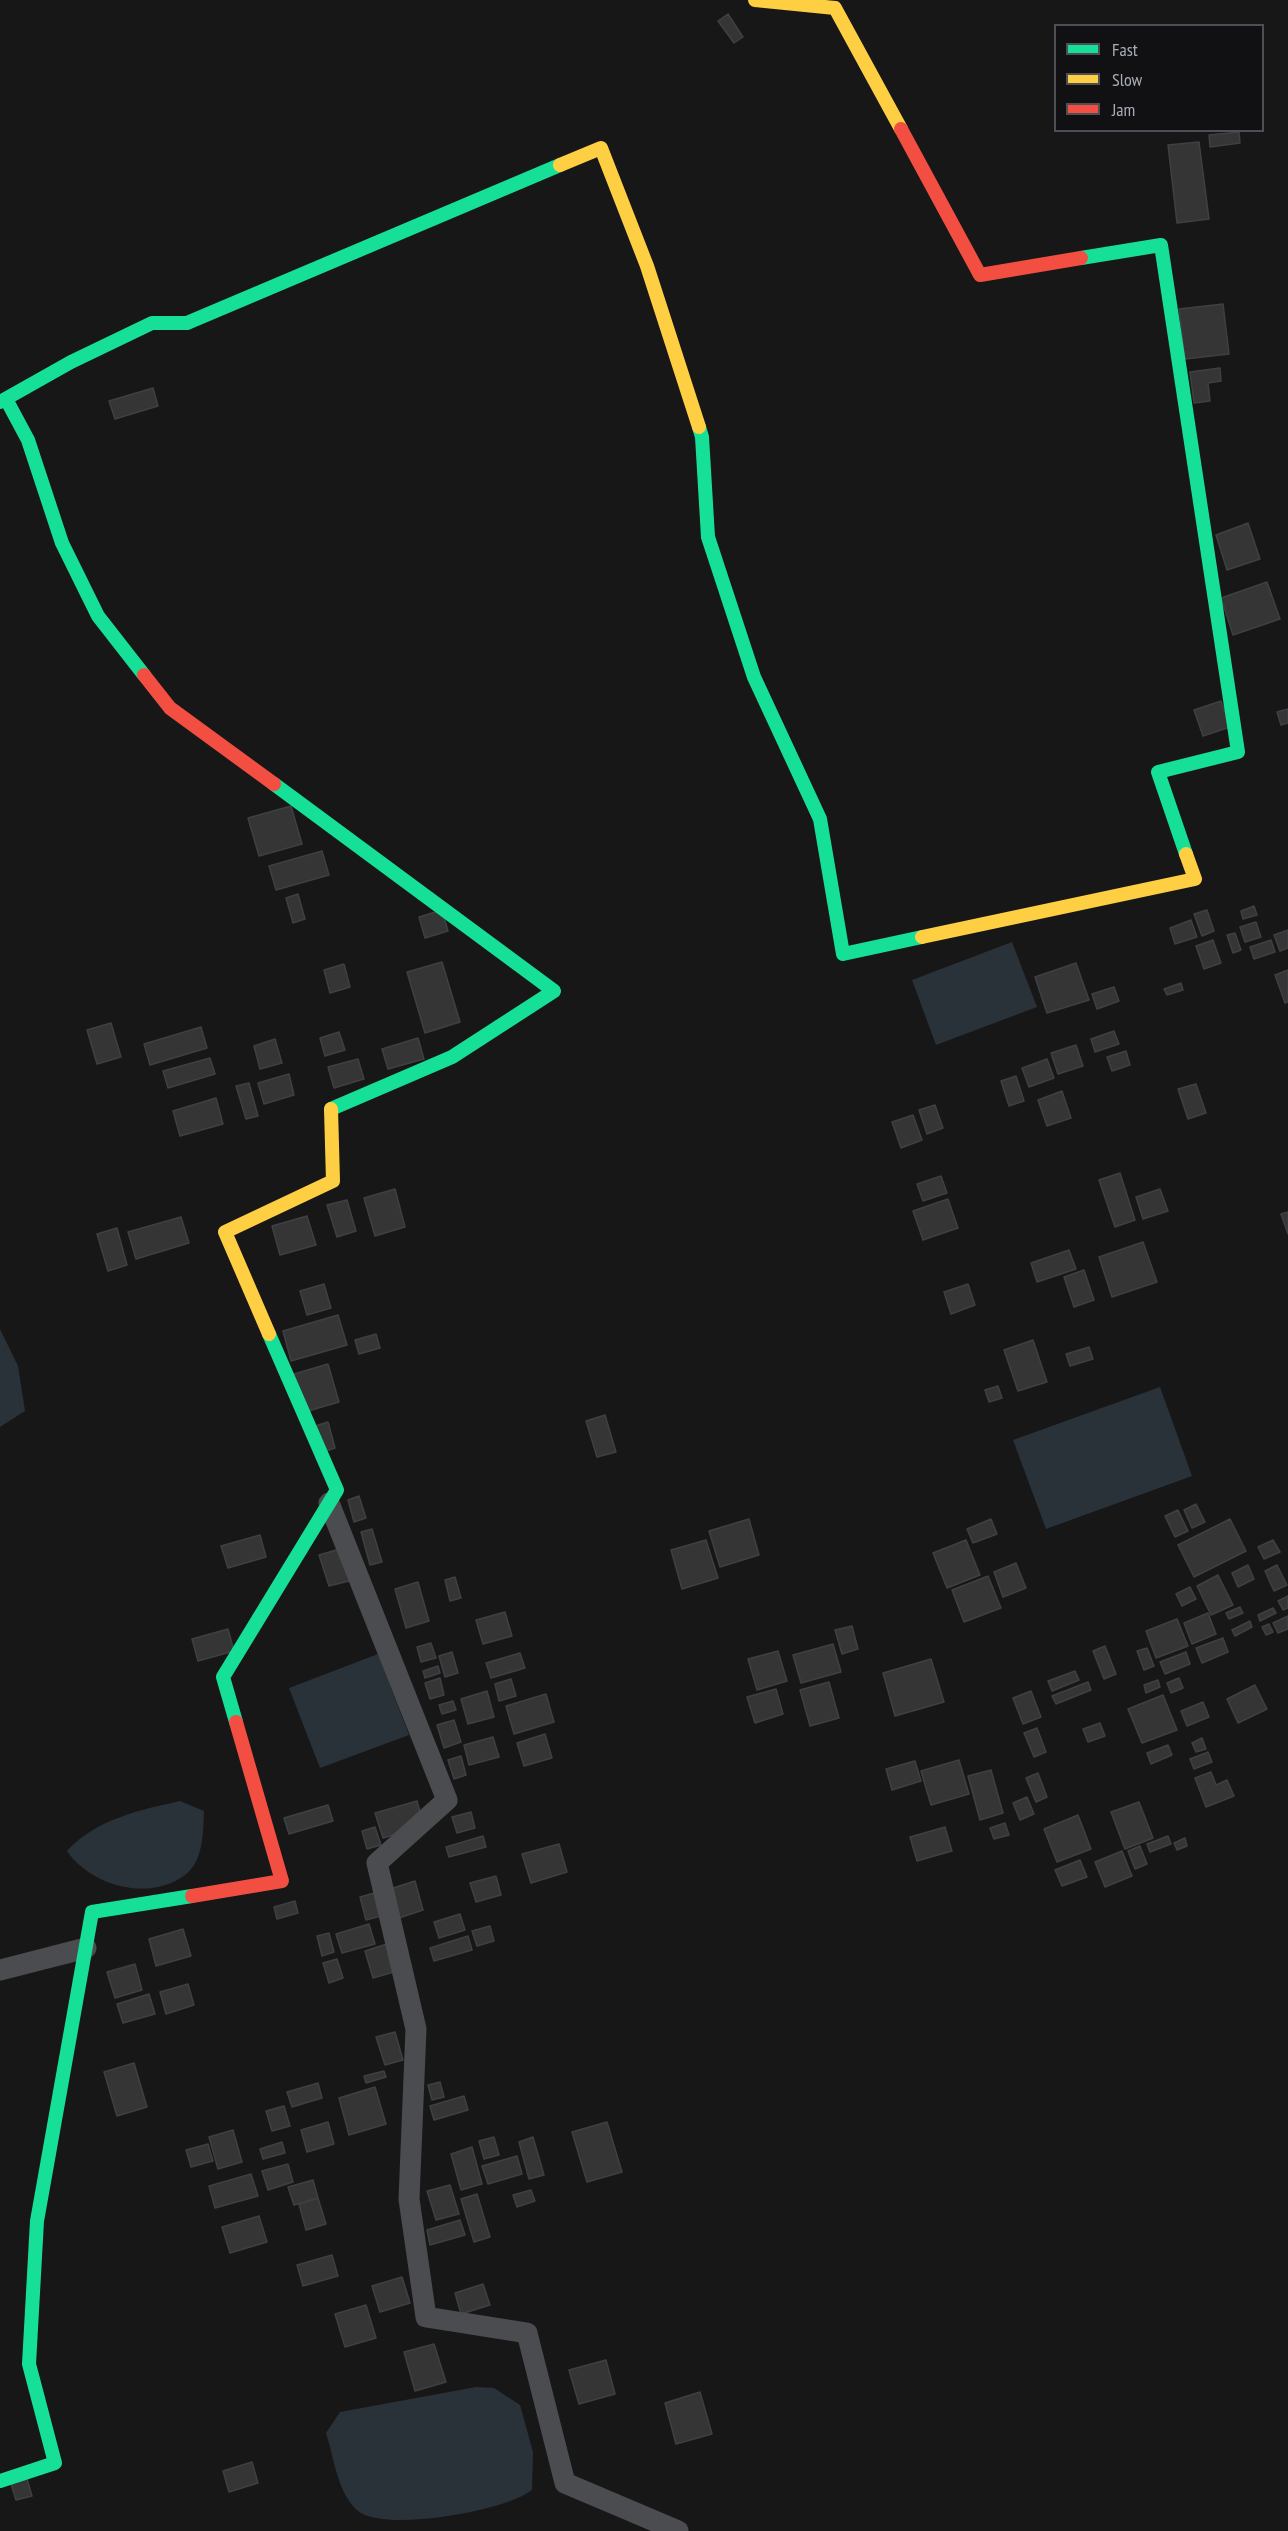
<!DOCTYPE html>
<style>
body{margin:0}
#map{position:relative;width:1288px;height:2531px;overflow:hidden;background:#171717;font-family:"PT Sans Narrow",sans-serif}
canvas{display:block}
.legend{position:absolute;left:1054px;top:24px;width:210px;height:108px;box-sizing:border-box;background:#111113;border:2px solid #4d4f55;margin:0;padding:8px 10px;list-style:none;font-size:18px;color:#a8adb8}
.legend li{display:flex;align-items:center;gap:12px;height:30px}
.legend b{width:30px;border:2px solid #4d4f55}
</style>
<div id="map">
<canvas width="1288" height="2531"></canvas>
<ul class="legend">
<li><b style="height:8px;background:#16e098"></b>Fast</li>
<li><b style="height:8px;background:#ffcf43"></b>Slow</li>
<li><b style="height:8px;background:#f24e42"></b>Jam</li>
</ul>
</div>
<script>
const context = document.querySelector('canvas').getContext('2d');
context.lineJoin = 'round';
function fillPath(path, color) {
  context.fillStyle = color;
  context.fill(path, 'evenodd');
}
function trace(path, color, width, dash) {
  context.strokeStyle = color;
  context.lineWidth = width;
  context.lineCap = dash ? 'butt' : 'round';
  context.setLineDash(dash || []);
  context.stroke(path);
}
fillPath(new Path2D(`
 M1012 942 1037 1007 936 1045 912 980Z
 M0 1329 18 1366 25 1411 0 1427Z
 M1160 1387 1192 1476 1046 1529 1013 1440Z
 M378 1654 409 1735 320 1768 289 1688Z
 M180 1801 204 1811C203 1831 204 1861 185 1875 149 1902 91 1886 67 1851 96 1819 140 1810 180 1801Z
 M476 2387 494 2388 520 2405 533 2452 532 2490C505 2511 391 2531 361 2513 338 2498 334 2457 326 2433L340 2412Z`), '#2a3239');
const building = new Path2D(`
 M728 14 743 37 734 43 718 21Z
 M1239 132 1240 143 1210 147 1209 135Z
 M1199 142 1209 219 1177 223 1168 145Z
 M1223 304 1229 354 1185 359 1179 309Z
 M1220 368 1221 381 1208 383 1210 401 1194 403 1190 372Z
 M153 388 158 406 115 419 109 401Z
 M1248 523 1260 559 1227 570 1216 535Z
 M1267 582 1280 619 1233 635 1221 598Z
 M1221 701 1230 727 1203 736 1194 710Z
 M1288 709V723L1281 725 1277 712Z
 M291 806 302 844 259 856 248 818Z
 M322 851 329 875 276 890 269 866Z
 M298 894 305 919 293 923 286 898Z
 M1254 906 1257 915 1243 919 1241 911Z
 M442 910 448 931 425 938 419 917Z
 M1207 910 1214 931 1202 936 1194 914Z
 M1191 920 1197 937 1175 944 1170 928Z
 M1256 922 1261 937 1245 942 1240 927Z
 M1288 930V948L1280 951 1274 935Z
 M1235 933 1241 950 1233 953 1227 935Z
 M1213 940 1221 963 1204 969 1196 946Z
 M1271 940 1275 952 1254 959 1250 947Z
 M442 962 460 1022 425 1033 407 972Z
 M1076 963 1089 1000 1047 1013 1035 977Z
 M344 964 350 987 330 993 324 970Z
 M1288 970V1002L1285 1003 1275 975Z
 M1181 983 1183 990 1167 995 1164 989Z
 M1114 987 1119 1001 1097 1009 1092 994Z
 M111 1023 121 1057 97 1064 87 1030Z
 M201 1027 207 1048 150 1065 144 1044Z
 M1114 1031 1119 1044 1095 1052 1091 1039Z
 M339 1032 345 1050 325 1056 320 1038Z
 M418 1038 424 1059 388 1069 382 1049Z
 M275 1039 282 1063 260 1069 254 1046Z
 M1076 1045 1083 1066 1058 1074 1051 1053Z
 M1126 1051 1130 1065 1112 1071 1107 1057Z
 M210 1058 215 1074 168 1088 163 1071Z
 M358 1059 364 1079 334 1088 328 1067Z
 M1047 1059 1054 1078 1029 1087 1022 1068Z
 M289 1074 294 1095 264 1104 258 1083Z
 M1016 1076 1024 1101 1009 1106 1001 1081Z
 M249 1083 258 1116 246 1119 236 1086Z
 M1196 1084 1206 1113 1188 1119 1178 1089Z
 M1062 1091 1071 1118 1047 1126 1038 1100Z
 M216 1098 223 1124 180 1136 173 1111Z
 M935 1105 943 1128 927 1134 919 1110Z
 M913 1115 922 1140 901 1148 892 1122Z
 M1120 1173 1135 1220 1115 1227 1099 1180Z
 M941 1176 947 1193 923 1201 917 1184Z
 M395 1189 405 1227 375 1236 364 1198Z
 M1160 1189 1168 1211 1143 1219 1136 1197Z
 M948 1199 958 1228 923 1240 913 1211Z
 M347 1200 356 1231 337 1237 327 1205Z
 M1288 1212V1234L1281 1214Z
 M307 1216 316 1245 280 1255 272 1226Z
 M181 1217 189 1243 136 1259 128 1232Z
 M117 1228 127 1265 108 1271 97 1234Z
 M1143 1242 1157 1282 1112 1297 1099 1257Z
 M1069 1250 1076 1269 1037 1282 1031 1263Z
 M1084 1270 1094 1300 1074 1307 1064 1277Z
 M324 1284 331 1308 307 1315 300 1291Z
 M968 1284 975 1305 951 1314 944 1292Z
 M338 1315 347 1345 291 1361 283 1331Z
 M376 1334 380 1348 359 1354 355 1340Z
 M1033 1340 1047 1382 1018 1391 1004 1350Z
 M1089 1347 1093 1359 1070 1366 1066 1354Z
 M328 1364 339 1402 305 1412 294 1374Z
 M998 1386 1002 1398 989 1402 985 1390Z
 M605 1415 616 1452 597 1457 586 1421Z
 M328 1422 335 1448 323 1452 315 1426Z
 M359 1496 366 1518 354 1522 348 1500Z
 M1196 1504 1205 1522 1192 1528 1184 1510Z
 M1178 1510 1188 1531 1175 1537 1165 1516Z
 M749 1519 759 1555 720 1567 709 1531Z
 M991 1519 997 1534 973 1543 967 1529Z
 M1230 1519 1246 1551 1194 1577 1178 1545Z
 M372 1529 382 1562 370 1565 361 1532Z
 M260 1535 266 1557 228 1568 221 1546Z
 M706 1540 718 1578 682 1589 671 1550Z
 M966 1540 980 1575 947 1588 933 1553Z
 M1273 1540 1280 1552 1264 1559 1258 1547Z
 M343 1548 353 1580 329 1586 319 1555Z
 M1016 1563 1026 1588 1003 1597 994 1572Z
 M1248 1565 1254 1579 1238 1587 1232 1573Z
 M1277 1565 1287 1585 1274 1591 1265 1571Z
 M1218 1575 1233 1605 1211 1615 1197 1586Z
 M988 1576 1001 1608 964 1622 952 1590Z
 M455 1577 461 1598 450 1601 445 1580Z
 M418 1582 429 1621 406 1628 395 1589Z
 M1190 1587 1196 1599 1182 1606 1176 1594Z
 M1288 1596V1608L1283 1610 1278 1601Z
 M1240 1607 1243 1613 1229 1619 1226 1613Z
 M1273 1608 1276 1613 1260 1621 1258 1615Z
 M505 1612 512 1636 483 1644 476 1620Z
 M1208 1613 1216 1634 1192 1644 1184 1623Z
 M1288 1616V1629L1278 1633 1273 1623Z
 M1177 1619 1188 1646 1156 1658 1146 1631Z
 M1250 1621 1252 1627 1235 1636 1232 1630Z
 M1269 1624 1273 1632 1266 1635 1262 1627Z
 M852 1626 858 1649 842 1654 835 1630Z
 M228 1629 234 1651 198 1661 192 1639Z
 M1223 1638 1228 1652 1202 1663 1196 1648Z
 M431 1643 436 1658 421 1662 417 1647Z
 M833 1644 841 1672 801 1683 793 1655Z
 M1105 1646 1116 1674 1104 1679 1093 1651Z
 M1147 1648 1154 1666 1144 1670 1137 1651Z
 M778 1651 787 1681 757 1690 748 1659Z
 M452 1652 458 1673 445 1677 439 1656Z
 M1186 1652 1190 1664 1165 1674 1160 1662Z
 M520 1653 525 1668 491 1678 486 1663Z
 M931 1659 944 1702 895 1716 883 1673Z
 M438 1666 440 1673 425 1678 423 1671Z
 M1075 1671 1079 1680 1052 1691 1048 1681Z
 M440 1678 444 1695 430 1699 425 1683Z
 M1179 1678 1183 1688 1171 1693 1167 1683Z
 M511 1679 516 1696 499 1701 495 1684Z
 M1158 1680 1160 1687 1146 1693 1144 1685Z
 M829 1682 839 1718 810 1726 800 1690Z
 M1088 1682 1091 1690 1056 1704 1052 1696Z
 M1255 1685 1267 1709 1238 1723 1227 1699Z
 M776 1689 783 1714 755 1723 747 1697Z
 M487 1691 494 1717 468 1724 461 1699Z
 M1031 1691 1041 1717 1023 1724 1013 1698Z
 M546 1694 554 1722 514 1734 506 1706Z
 M1163 1695 1177 1730 1142 1743 1128 1709Z
 M453 1701 456 1710 442 1714 439 1705Z
 M1203 1702 1209 1717 1187 1726 1181 1711Z
 M454 1720 461 1742 444 1748 437 1725Z
 M1100 1723 1105 1736 1088 1742 1083 1729Z
 M1037 1728 1046 1752 1034 1757 1024 1733Z
 M545 1734 552 1758 524 1766 517 1743Z
 M493 1737 499 1757 469 1765 464 1745Z
 M1202 1738 1206 1749 1196 1752 1192 1743Z
 M1168 1745 1172 1755 1151 1764 1147 1753Z
 M1208 1752 1212 1762 1194 1769 1190 1759Z
 M461 1756 466 1775 454 1779 448 1760Z
 M959 1760 969 1794 931 1805 921 1771Z
 M915 1761 921 1781 892 1790 886 1769Z
 M991 1770 1003 1813 980 1820 968 1776Z
 M1211 1772 1216 1785 1227 1780 1234 1796 1206 1807 1195 1778Z
 M1038 1773 1047 1797 1036 1802 1026 1778Z
 M1027 1797 1034 1814 1020 1820 1013 1803Z
 M417 1801 424 1826 383 1838 375 1813Z
 M1139 1802 1153 1838 1125 1849 1111 1812Z
 M328 1805 333 1821 289 1834 284 1818Z
 M471 1812 475 1828 457 1833 452 1817Z
 M1078 1815 1091 1849 1057 1862 1044 1829Z
 M1005 1823 1009 1835 994 1839 990 1828Z
 M375 1827 381 1845 367 1849 362 1831Z
 M945 1827 952 1851 917 1861 910 1837Z
 M483 1836 486 1847 449 1857 446 1847Z
 M1168 1836 1171 1844 1150 1852 1147 1844Z
 M1185 1838 1187 1846 1177 1850 1174 1843Z
 M559 1844 567 1872 531 1883 522 1854Z
 M1140 1846 1147 1864 1135 1869 1128 1851Z
 M1122 1851 1132 1876 1105 1887 1095 1862Z
 M1080 1860 1087 1877 1062 1886 1055 1870Z
 M496 1876 501 1895 476 1902 470 1883Z
 M415 1881 423 1910 399 1918 390 1889Z
 M381 1891 388 1914 366 1920 360 1897Z
 M295 1901 298 1913 277 1919 274 1907Z
 M460 1914 465 1930 439 1938 434 1922Z
 M369 1924 375 1944 342 1953 336 1934Z
 M490 1926 494 1941 477 1946 472 1931Z
 M183 1929 191 1956 156 1966 149 1939Z
 M329 1933 334 1952 322 1956 317 1936Z
 M468 1936 472 1950 434 1961 430 1948Z
 M387 1944 394 1972 373 1978 365 1951Z
 M337 1959 343 1978 329 1983 323 1963Z
 M135 1964 142 1990 115 1998 107 1972Z
 M188 1984 194 2005 166 2014 160 1992Z
 M149 1994 155 2014 123 2023 117 2004Z
 M395 2032 403 2060 385 2065 376 2037Z
 M134 2063 147 2107 117 2116 104 2072Z
 M384 2071 386 2077 366 2083 364 2076Z
 M440 2082 444 2097 432 2100 428 2085Z
 M318 2083 322 2098 292 2107 287 2092Z
 M375 2087 386 2124 349 2135 339 2098Z
 M464 2096 468 2110 434 2120 430 2106Z
 M284 2106 290 2126 272 2131 266 2111Z
 M328 2122 334 2144 307 2152 301 2130Z
 M607 2122 622 2172 587 2182 572 2132Z
 M233 2130 242 2162 218 2169 209 2137Z
 M494 2137 499 2155 484 2159 479 2141Z
 M533 2137 544 2175 529 2179 519 2142Z
 M282 2142 285 2153 263 2159 260 2149Z
 M208 2144 213 2161 191 2167 186 2150Z
 M472 2147 482 2184 461 2190 451 2154Z
 M517 2156 522 2174 488 2184 482 2166Z
 M288 2164 293 2182 268 2190 262 2171Z
 M251 2174 258 2196 215 2208 209 2186Z
 M313 2180 318 2198 294 2205 288 2187Z
 M450 2185 459 2214 436 2220 427 2191Z
 M531 2190 535 2201 517 2207 513 2195Z
 M477 2194 490 2237 474 2242 461 2199Z
 M318 2198 326 2224 306 2230 299 2204Z
 M259 2216 267 2242 230 2253 222 2227Z
 M460 2220 465 2235 430 2245 427 2230Z
 M332 2255 338 2276 303 2286 297 2265Z
 M402 2277 410 2303 380 2312 372 2286Z
 M483 2284 490 2305 461 2314 455 2293Z
 M366 2305 376 2338 345 2347 335 2314Z
 M434 2344 446 2382 415 2391 404 2352Z
 M606 2360 615 2394 579 2404 569 2370Z
 M700 2392 712 2434 676 2444 665 2403Z
 M252 2462 258 2483 229 2492 223 2471Z
 M27 2479 32 2496 16 2500 11 2484Z`);
fillPath(building, '#353536');
trace(building, '#3f4043', 1.5);
trace(new Path2D(`
 M329 1503 447 1800 377 1863 416 2029 409 2199 426 2317 527 2333 565 2483 678 2531
 M0 1970 86 1948`), '#4b4c50', 21);
trace(new Path2D(`
 M1081 258 1161 245 1238 752 1158 772 1186 854
 M6 399 28 440 62 543 98 616 144 675
 M0 402 71 362 152 323H187L560 165
 M699 427 702 437 708 537 754 677 820 819 843 954 922 937
 M274 784 554 991 452 1057 331 1109
 M236 1722 223 1677 337 1490 269 1334
 M0 2481 55 2463 29 2364 37 2221 92 1912 192 1896`), '#16e098', 14);
trace(new Path2D(`
 M755 0 835 8 901 129
 M560 165 601 148 647 266 699 427
 M922 937 1195 879 1186 854
 M269 1334 225 1232 333 1181 331 1109`), '#ffcf43', 14);
trace(new Path2D(`
 M901 129 980 275 1081 258
 M144 675 170 708 274 784
 M192 1896 282 1881 236 1722`), '#f24e42', 14);
</script>
